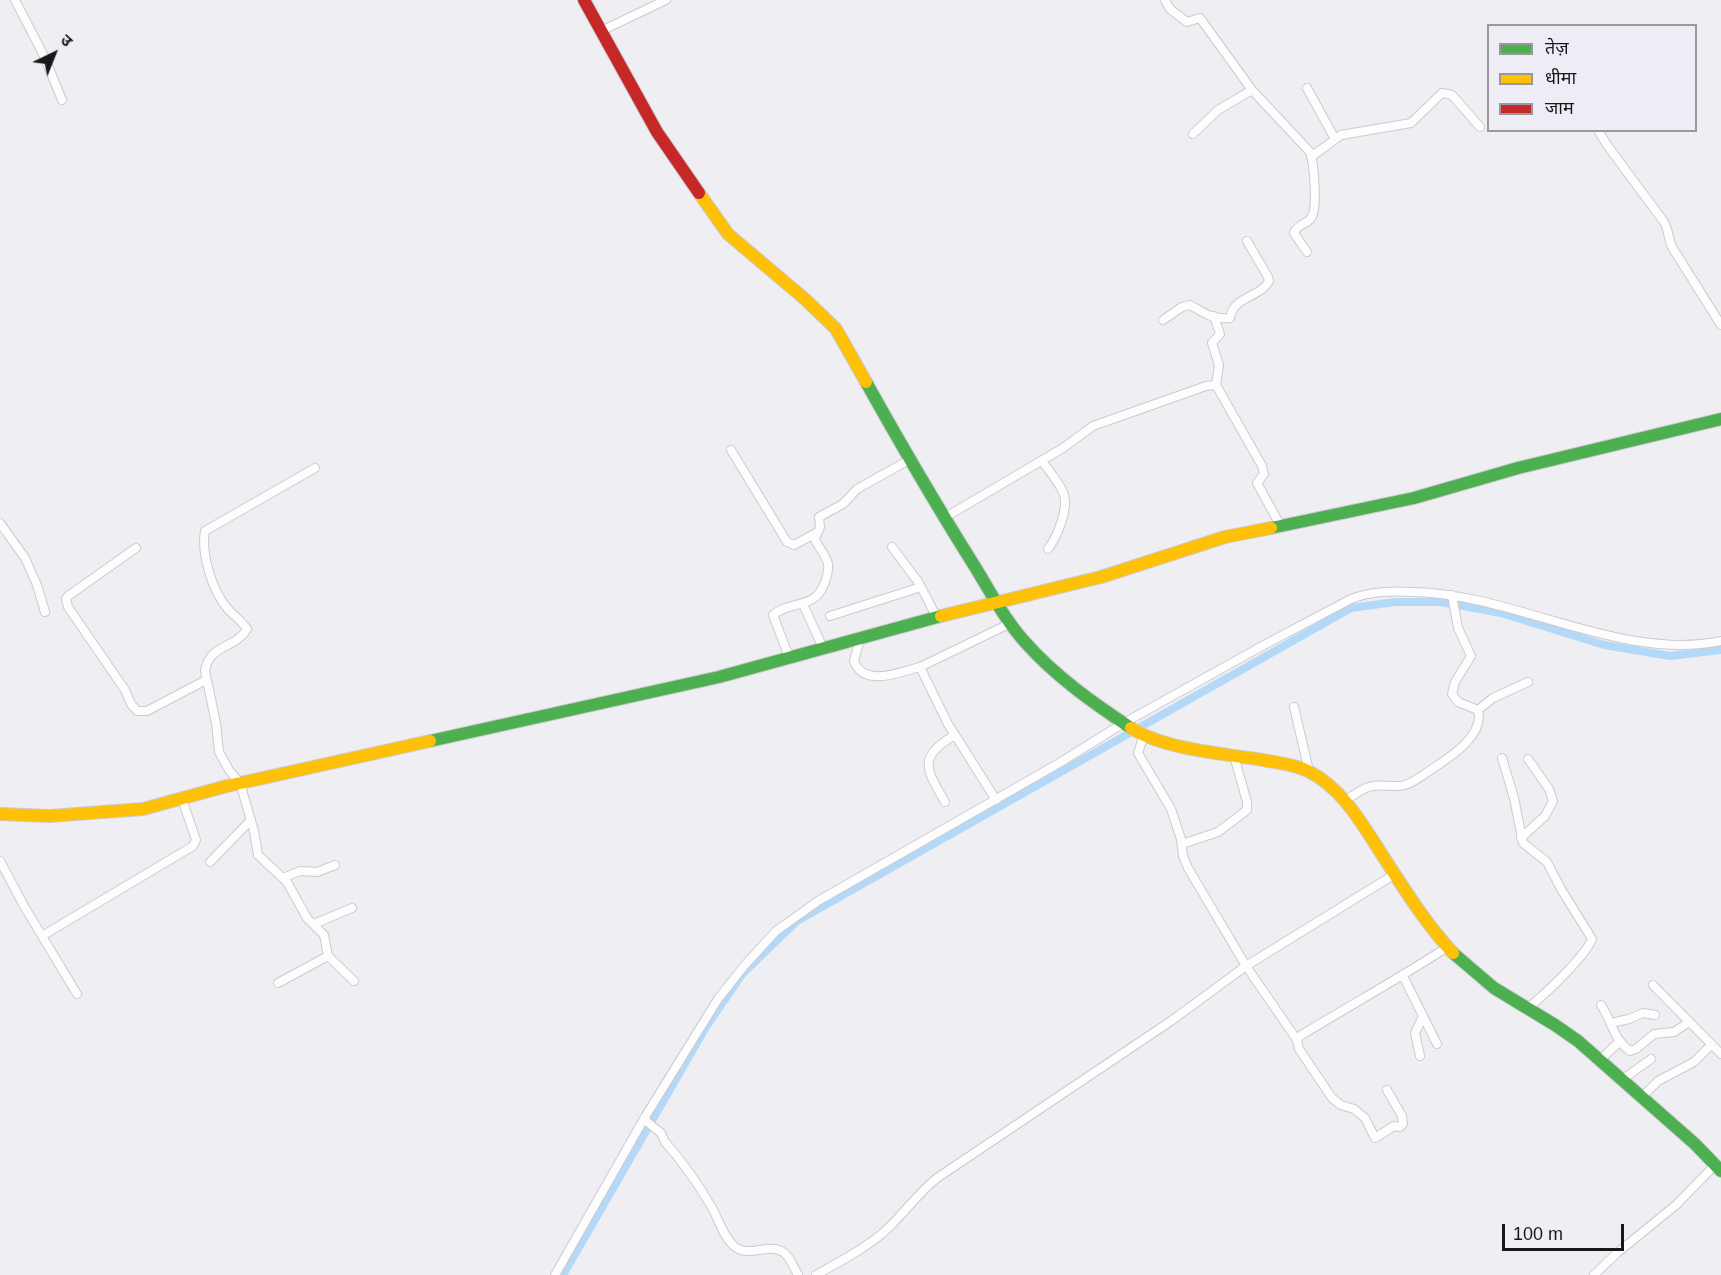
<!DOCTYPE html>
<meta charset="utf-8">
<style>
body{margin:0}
#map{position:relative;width:1721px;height:1275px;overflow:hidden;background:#efeff3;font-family:Arial,"Noto Sans Devanagari",sans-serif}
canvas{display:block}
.legend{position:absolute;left:1487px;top:24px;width:210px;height:108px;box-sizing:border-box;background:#eeedf5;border:2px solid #98989e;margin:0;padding:8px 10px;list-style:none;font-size:18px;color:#18181b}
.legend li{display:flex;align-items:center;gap:12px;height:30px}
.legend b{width:30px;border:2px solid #98989e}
.north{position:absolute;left:24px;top:24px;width:60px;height:60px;-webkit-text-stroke:4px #eeedf5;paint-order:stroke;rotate:43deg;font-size:16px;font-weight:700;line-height:24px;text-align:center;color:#18181b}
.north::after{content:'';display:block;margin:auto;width:21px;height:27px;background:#18181b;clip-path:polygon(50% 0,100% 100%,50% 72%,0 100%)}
.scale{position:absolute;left:1502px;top:1224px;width:122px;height:27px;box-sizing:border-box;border:3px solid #18181b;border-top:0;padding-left:8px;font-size:18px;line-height:21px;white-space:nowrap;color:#18181b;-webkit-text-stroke:4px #eeedf5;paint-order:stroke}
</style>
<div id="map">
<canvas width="1721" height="1275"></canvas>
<ul class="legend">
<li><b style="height:8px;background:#4caf50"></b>तेज़</li>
<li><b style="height:8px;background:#ffc107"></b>धीमा</li>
<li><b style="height:8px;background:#c62828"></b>जाम</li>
</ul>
<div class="north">उ</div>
<div class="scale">100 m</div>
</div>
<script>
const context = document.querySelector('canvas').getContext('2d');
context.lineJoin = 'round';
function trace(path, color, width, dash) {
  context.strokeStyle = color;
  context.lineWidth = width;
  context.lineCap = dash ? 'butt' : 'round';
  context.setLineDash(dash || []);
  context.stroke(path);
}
trace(new Path2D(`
 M563 1275 706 1027 743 973 797 921 1351 608 1395 602H1441L1501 613 1604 645 1670 656 1721 650`), '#b4d9f8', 8);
const street = new Path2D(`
 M15 0 44 56 62 100
 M1165 0 1170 9 1187 22 1200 18 1252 90 1310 152C1314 163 1318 209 1311 218 1306 225 1297 224 1294 233L1307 252
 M601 31 666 0
 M1307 88 1335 139
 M1598 130 1607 145 1664 222C1669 230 1668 239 1672 247L1721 325
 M1193 134 1218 110 1252 90
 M1311 157 1341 135 1411 123 1442 93 1452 95 1480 127
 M1214 316 1220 334 1212 343 1219 365 1216 385
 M1163 320 1182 307 1190 305C1204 313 1213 320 1230 318 1233 296 1260 298 1269 281L1268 277 1247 241
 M731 450 787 542 794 545 816 533
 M1042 461C1049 471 1058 481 1063 492 1070 507 1057 537 1048 549
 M315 468 205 531C201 554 212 590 227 608 233 615 242 621 247 629 235 649 209 644 205 671L216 723 219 752 229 770 240 783 254 831 258 855 287 882 307 918 324 935 328 956 354 981
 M944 518 1063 448 1093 426 1206 386 1216 385 1262 466 1264 474 1257 483 1280 525
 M0 523 25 558 37 585 45 612
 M892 547 919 583 936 616
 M136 548 68 596 66 599 68 607 125 690 131 704 137 711H147L206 680
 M803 604 823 648
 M830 616 921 587
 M860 638 854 661C864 688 900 672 920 667
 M789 657 773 615C790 600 816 610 825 582 827 576 829 570 828 564 826 554 818 548 815 539L820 527 819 517 843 504 857 489 909 460
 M1294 707 1309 771
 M1478 710 1493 698 1528 682
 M1144 735 1138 753 1171 809 1181 839 1183 856 1188 868 1246 966 1297 1040
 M1502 758 1514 798 1523 843 1547 862 1561 889 1592 939C1585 957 1544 995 1528 1008
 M996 800 948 724 920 667 1011 623
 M1344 801C1353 796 1363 787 1373 786 1384 784 1394 788 1405 785 1414 782 1422 776 1429 771 1447 759 1485 737 1478 710L1458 702 1452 694 1455 682 1471 656 1458 628 1452 595
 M945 802C926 769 917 757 955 735
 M1521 838 1545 816 1553 801 1549 789 1528 759
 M1182 844 1218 832 1247 810V802L1234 756
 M0 861 24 906 77 994
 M210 862 251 820
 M283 878 300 871 317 872 335 865
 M314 924 352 908
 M42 936 193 846 196 840 182 799
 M1403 976 1437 1044
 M278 983 328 956
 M1653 985 1721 1054
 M1601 1005C1612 1021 1613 1039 1630 1051L1636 1049 1654 1034 1674 1032 1689 1022
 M1611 1023 1629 1019 1643 1013 1655 1015
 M1420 1056 1415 1033 1423 1016
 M1600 1060 1619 1042
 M1623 1079 1651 1059
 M1387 1090 1402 1116 1403 1124 1400 1127 1394 1126 1375 1138 1365 1118 1354 1109 1341 1105 1332 1098 1299 1049 1297 1040 1300 1036C1349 1006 1400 978 1449 946
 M1642 1097 1658 1081 1694 1062 1711 1045
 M645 1117 646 1121 661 1133 665 1142C682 1161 698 1184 711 1206 719 1219 722 1235 734 1246 749 1259 768 1242 783 1252 790 1256 794 1268 798 1275
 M555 1275 645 1117 718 999 744 966 776 931 818 901 1061 762 1122 724 1264 645 1351 599C1371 591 1393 591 1414 592 1515 594 1622 662 1721 641
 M816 1275C839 1262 864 1249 884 1232 903 1215 917 1194 937 1178L1171 1021 1246 966 1395 874
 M1594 1275 1617 1253 1676 1205 1715 1165`);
const fast = new Path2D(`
 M866 382C900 443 935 503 972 562 989 589 1004 619 1025 642 1055 676 1093 703 1131 728
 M1271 528 1414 498 1518 468 1721 419
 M430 741 719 677 941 616
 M1453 953 1494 988 1555 1025 1578 1041 1695 1144 1721 1171`);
const slow = new Path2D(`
 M699 193 728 234 806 300 836 329 866 382
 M941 616 1101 577 1225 537 1271 528
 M1131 728C1163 749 1225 754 1263 760 1278 763 1294 764 1308 771 1345 789 1366 831 1388 864 1408 895 1428 926 1453 953
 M0 814 50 816 143 809 227 786 430 741`);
const jam = new Path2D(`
 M584 0 657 132 699 193`);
trace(street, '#cbcace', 10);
trace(fast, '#cbcace', 14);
trace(slow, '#cbcace', 14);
trace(jam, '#cbcace', 14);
trace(street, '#fdfdfd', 8);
trace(fast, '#4caf50', 12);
trace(slow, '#ffc107', 12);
trace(jam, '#c62828', 12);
</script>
